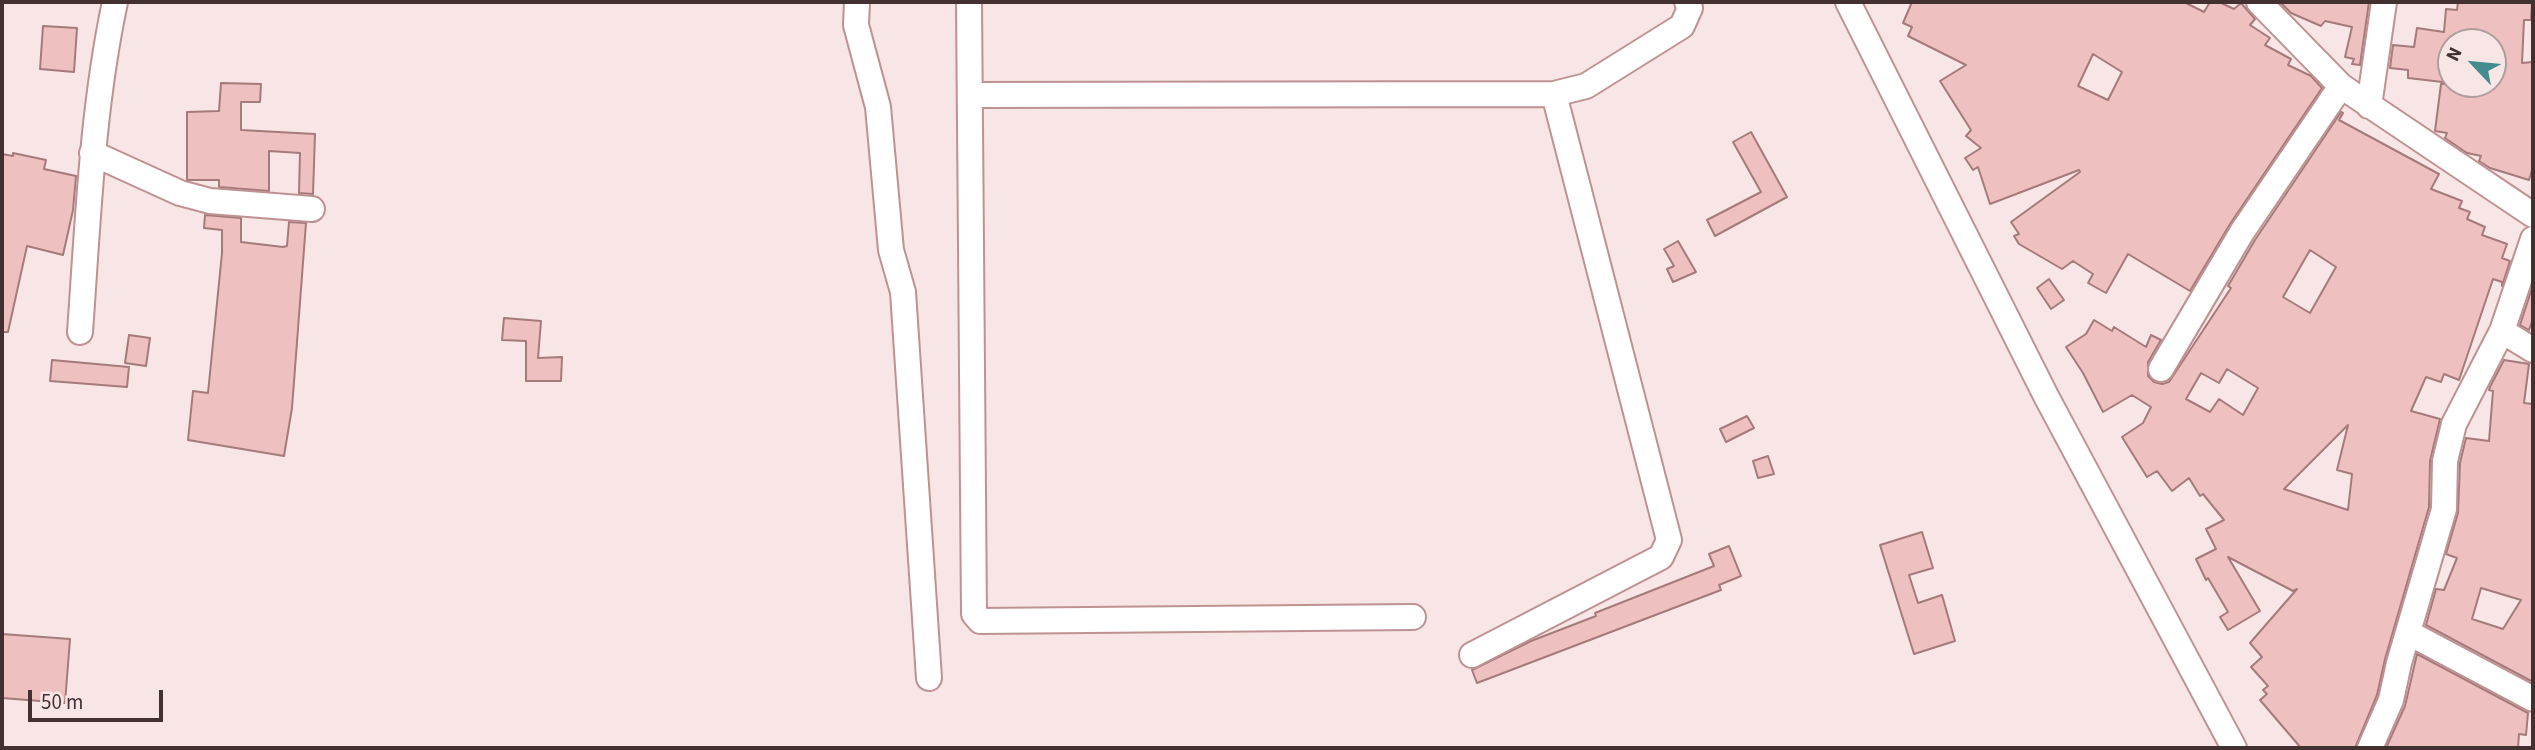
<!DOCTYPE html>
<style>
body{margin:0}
#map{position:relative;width:2535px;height:750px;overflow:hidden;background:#f8e5e5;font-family:"Source Sans 3",sans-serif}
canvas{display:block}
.frame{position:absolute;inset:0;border:4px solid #433131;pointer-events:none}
.north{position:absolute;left:2437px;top:28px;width:70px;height:70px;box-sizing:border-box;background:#f8e5e5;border:2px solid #b09d9d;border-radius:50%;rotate:296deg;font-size:19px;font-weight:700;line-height:28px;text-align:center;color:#433131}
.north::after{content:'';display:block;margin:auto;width:24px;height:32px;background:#448c8e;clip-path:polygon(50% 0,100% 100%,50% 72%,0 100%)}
.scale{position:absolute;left:28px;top:690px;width:135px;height:32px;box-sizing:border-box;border:4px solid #433131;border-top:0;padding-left:9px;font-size:21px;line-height:24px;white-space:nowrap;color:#433131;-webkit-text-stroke:5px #f8e5e5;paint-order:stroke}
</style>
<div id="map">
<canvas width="2535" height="750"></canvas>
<div class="frame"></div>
<div class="north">N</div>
<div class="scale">50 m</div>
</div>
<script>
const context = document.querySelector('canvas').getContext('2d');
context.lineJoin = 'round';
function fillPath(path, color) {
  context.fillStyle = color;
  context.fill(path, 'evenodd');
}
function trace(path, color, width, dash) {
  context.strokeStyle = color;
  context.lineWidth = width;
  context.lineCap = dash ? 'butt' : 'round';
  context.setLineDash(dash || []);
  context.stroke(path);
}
const building = new Path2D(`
 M1912 2H2184L2204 12 2210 2H2219L2234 9 2241 3 2255 19 2250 25 2270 38 2265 45 2291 59 2288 65 2311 76 2322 88 2230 224 2190 291 2128 254 2106 293 2088 283 2093 274 2073 261 2062 269 2019 244 2014 236 2019 234 2011 222 2080 172 2079 170 1990 204 1978 167 1973 170 1965 158 1981 148 1966 136 1971 130 1940 81 1966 65 1908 36 1912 27 1903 23ZM2093 54 2122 72 2108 100 2078 86Z
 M2280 2H2369L2360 65 2352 64 2354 59 2345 57 2352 27 2325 21 2321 26 2291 13Z
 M2458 2H2532L2531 20H2524L2522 63 2533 62V167L2529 180 2490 168 2479 161 2481 156 2467 153 2445 138 2447 133 2435 131 2441 84H2493V39L2451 36V83L2408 78V70L2390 68 2393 45 2414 47 2417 28 2444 32 2446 9 2457 10Z
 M43 26 77 28 74 72 40 69Z
 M221 83 261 84 260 102H241V130L315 134 313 194 299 193 300 153 269 151V191L219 187V180H187V112L219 111Z
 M2341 112 2343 113 2339 120 2439 174 2431 189 2462 201 2459 208 2470 212 2467 219 2485 227 2482 235 2507 244 2502 258 2510 261 2502 286V282L2493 279 2459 380 2444 374 2441 382 2426 377 2411 411 2440 419 2430 461 2429 507 2385 659 2377 695 2355 748H2301L2260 700 2267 694 2263 690 2268 686 2251 667 2262 657 2250 643 2297 589 2293 591 2228 557 2260 611 2228 630 2220 617 2228 612 2208 578 2206 580 2196 559 2216 549 2206 529 2224 520 2203 494 2200 496 2189 478 2172 491 2157 471 2147 477 2122 437 2143 423 2151 407 2132 395 2103 412 2083 373 2066 347 2086 334 2094 320 2112 331 2114 327 2146 347 2151 335 2161 340 2148 362V376L2154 382 2162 384 2169 382 2231 288 2228 286 2255 240ZM2310 250 2336 267 2310 313 2283 297ZM2227 369 2258 388 2243 415 2219 399 2210 412 2186 399 2201 373 2219 383ZM2348 425 2337 470 2352 474 2348 510 2284 489Z
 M1751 132 1787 197 1715 236 1707 220 1761 192 1733 142Z
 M13 153 46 160 44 169 76 176 73 210 63 255 27 246 8 332H2V154L13 156Z
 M205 215 241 218V242L283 247 287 246 289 222 306 223 292 408 284 456 188 440 193 391 208 393 222 253V230L204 228Z
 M1678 241 1696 272 1673 282 1667 269 1674 266 1664 249Z
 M2049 279 2064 300 2051 309 2037 288Z
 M2533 285V319L2529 330 2520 325Z
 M504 318 541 321 538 358 562 357 561 381H526V341L502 340Z
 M129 335 150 338 146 366 125 363Z
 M52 360 129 367 127 387 50 381Z
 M2504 360 2529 364 2524 403 2533 404V682L2426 625 2436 589 2444 590 2457 558 2446 554 2458 513 2460 463 2466 438 2489 441 2493 391 2489 390 2490 387ZM2481 588 2521 600 2503 629 2472 619Z
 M1747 416 1754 428 1726 442 1720 429Z
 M1768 456 1774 474 1758 478 1753 461Z
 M1922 532 1933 568 1909 575 1918 603 1942 595 1955 641 1914 654 1880 545Z
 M1729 546 1741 576 1719 585 1721 590 1477 683 1472 670 1531 641 1596 616 1595 613 1714 566 1709 554Z
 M2 634 70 639 65 703 2 698Z
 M2417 654 2528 713 2526 735 2519 734 2518 748H2386L2405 706Z`);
fillPath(building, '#efc0c0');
trace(building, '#a57a7a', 2);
const minor = new Path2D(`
 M857 2 856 25 878 107 891 250 903 292 929 678
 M969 2 974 614 980 621 1413 617
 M1848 2 2046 396 2234 748
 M2259 2 2341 86 2533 215
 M971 95 1554 94 1586 86 1682 26 1690 8 1687 2
 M2369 106 2384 2
 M92 153 180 193 210 201 312 209
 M2502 331 2533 350
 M80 332C88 222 92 110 115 2
 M2161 369 2242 232 2341 86
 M2409 633 2533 699
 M1472 655 1661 557 1669 540 1554 94
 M2370 748 2391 700 2399 663 2444 509 2445 461 2454 424 2502 331 2533 239`);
trace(minor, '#be9292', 28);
trace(minor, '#fff', 24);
</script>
